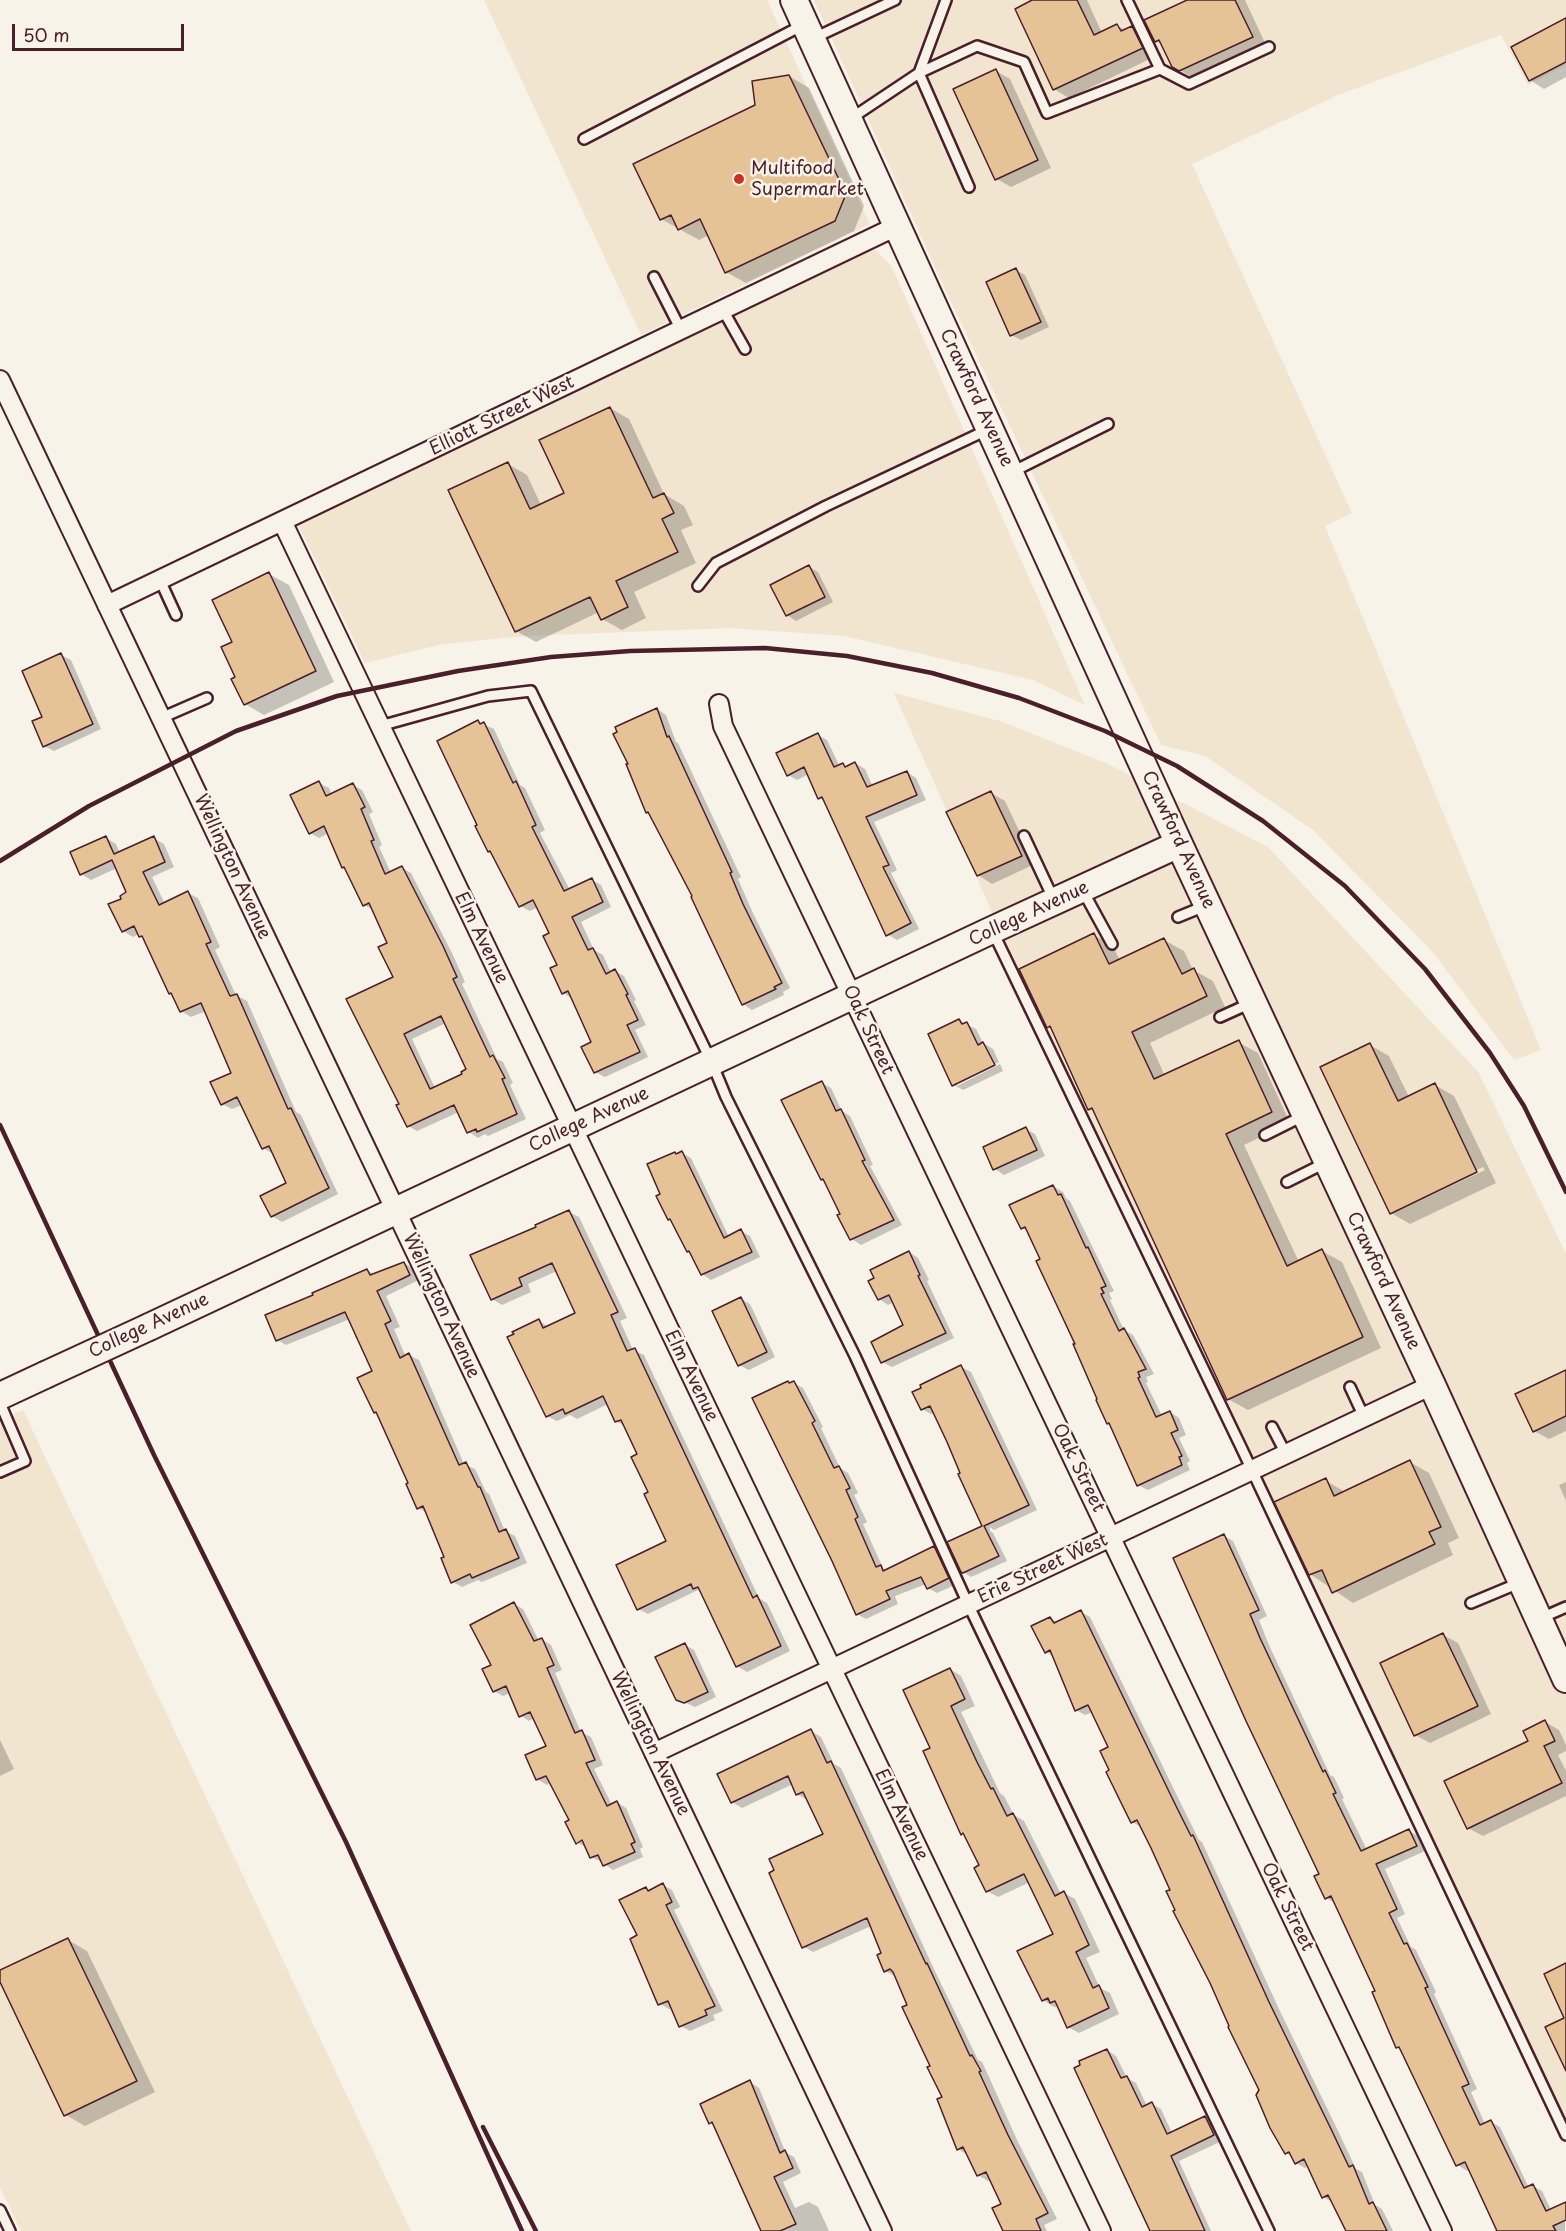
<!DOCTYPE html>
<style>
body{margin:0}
#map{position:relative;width:1566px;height:2231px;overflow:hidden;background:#f7f3e8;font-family:"Playpen Sans",sans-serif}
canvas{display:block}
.scale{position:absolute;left:12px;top:24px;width:172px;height:27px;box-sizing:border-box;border:3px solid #4a1f2b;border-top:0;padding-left:8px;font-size:18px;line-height:21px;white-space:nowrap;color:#4a1f2b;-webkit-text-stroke:4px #f7f3e8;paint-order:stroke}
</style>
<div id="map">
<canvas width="1566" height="2231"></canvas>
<div class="scale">50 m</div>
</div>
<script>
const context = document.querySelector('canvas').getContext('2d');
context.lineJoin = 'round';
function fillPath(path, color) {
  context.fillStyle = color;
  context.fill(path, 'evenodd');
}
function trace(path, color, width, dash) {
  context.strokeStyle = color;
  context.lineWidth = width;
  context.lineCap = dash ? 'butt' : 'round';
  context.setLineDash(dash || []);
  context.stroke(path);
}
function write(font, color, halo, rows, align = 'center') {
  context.font = font + ' "Playpen Sans",sans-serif';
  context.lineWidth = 5;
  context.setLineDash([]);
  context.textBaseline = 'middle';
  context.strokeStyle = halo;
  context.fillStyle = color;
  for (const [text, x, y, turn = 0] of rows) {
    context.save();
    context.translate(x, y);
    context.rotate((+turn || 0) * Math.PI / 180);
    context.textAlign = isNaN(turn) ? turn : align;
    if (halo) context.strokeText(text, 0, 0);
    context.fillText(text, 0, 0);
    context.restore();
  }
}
fillPath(new Path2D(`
 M484 0H767L870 224 641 335Z
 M814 0H1566V65L1528 85 1501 35 1338 95 1192 164 1352 513 1325 526 1541 1050 1514 1060 1431 950 1313 830 1205 756 1161 745 944 287Z
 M876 250 892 267 1085 705 1033 680 844 636 731 628 525 636 443 644 365 663 294 516 856 254Z
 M894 693 1000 721 1108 764 1268 847 1479 1073 1566 1254V2134L1000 946 992 912Z
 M23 1410 411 2231H21L0 2187V1420Z`), '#f2e5d0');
fillPath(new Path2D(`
 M1036 0H1087L1102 33 1117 26 1126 30 1132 28 1146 36 1156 56 1069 98 1054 89Z
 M1191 0H1245L1266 45 1195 79 1173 66 1163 45 1156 41Z
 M1566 20V77L1544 89 1530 80Z
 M996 71 1010 79 1051 168 1011 187 997 179Z
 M789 76 809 88 864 206 854 231 746 283 726 272 709 235 699 240 661 219 757 106Z
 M1016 270 1025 275 1049 327 1021 340 1011 335Z
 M610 408 629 419 664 494 684 506 693 525 681 530 696 563 634 592 646 618 622 630 602 619 599 612 536 642 516 631 508 464 527 475 541 505 566 493Z
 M809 567 818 572 833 602 796 621 787 615Z
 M269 574 289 585 334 682 264 715 245 704 237 678 234 643Z
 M61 655 71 660 101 729 54 751 44 746V717Z
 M657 709 666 715 676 742 678 743 741 877 738 879 752 911 790 988 783 992 784 995 752 1010 743 1004 693 898 651 814 647 812Z
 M478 722 494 729 520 785 525 788 545 830 540 833 570 890 592 880 601 885 611 907 581 922 594 950 603 955 611 973 615 971 624 976 636 1000 634 1001 646 1025 635 1030 648 1057 605 1077 595 1072 593 1043 573 999 563 993 551 934 538 907 530 911 520 906 493 854 489 851Z
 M818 735 827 740 840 767 843 765 847 767 855 763 865 769 873 787 907 772 916 778 926 800 874 822 897 870 891 873 919 929 897 940 887 934 826 802 819 798 809 774 797 780 788 775Z
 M319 783 329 788 332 795 353 785 362 790 373 812 369 814 382 845 379 847 391 873 402 868 411 873 452 953 465 982 462 984 497 1059 503 1062 513 1083 510 1085 526 1119 488 1136 485 1134 478 1138 469 1132 459 1112 417 1131 408 1126 401 1104 395 978 389 943 374 910 364 905 347 869 344 867 329 833 319 838 310 833ZM446 1023 468 1070 464 1075 435 1088 412 1039Z
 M991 793 1005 801 1035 864 992 884 978 875Z
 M106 838 116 844 120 853 153 838 164 844 174 867 152 877 165 904 188 893 198 898 220 947 215 950 236 995 247 1001 296 1112 301 1115 338 1194 282 1222 272 1216 288 1184 273 1154 263 1148 242 1105 232 1109 222 1104 233 1074 206 1011 191 1017 181 1011 174 995 170 993 146 939 139 934 133 937 123 931V899L128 893 117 868 91 880 81 874Z
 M1094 935 1113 946 1120 961 1164 940 1184 951 1193 970 1213 981 1225 1007 1150 1043 1165 1076 1238 1042 1258 1053 1290 1123 1244 1145 1299 1262 1322 1251 1342 1262 1381 1348 1248 1410 1228 1399 1096 1112 1089 1109 1052 1029 1048 1027Z
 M959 1021 976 1029 983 1043 993 1049 999 1062 957 1082V1086L1000 1064 1003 1071 963 1090 954 1085Z
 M1370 1045 1389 1056 1409 1097 1435 1085 1454 1096 1496 1183 1410 1224 1391 1213ZM1483 1167 1485 1170 1400 1210V1207Z
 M822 1083 831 1088 842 1111 850 1116 873 1165 870 1166 902 1225 861 1245 852 1239 826 1181 823 1179Z
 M1026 1129 1035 1134 1045 1156 1004 1175 995 1169 985 1148Z
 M675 1153 678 1155 682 1153 691 1158 729 1237 741 1231 750 1236 760 1257 711 1280 702 1274 674 1221 669 1219 662 1194Z
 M1053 1186 1063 1192 1066 1198 1070 1201 1114 1291 1109 1293 1112 1299 1110 1300 1124 1330 1133 1335 1154 1374 1146 1377 1148 1382 1146 1383 1162 1416 1170 1412 1179 1418 1186 1435 1179 1438 1190 1461 1187 1463 1190 1470 1148 1490 1138 1485 1112 1426 1108 1423 1038 1261 1042 1260 1029 1232 1022 1228Z
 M569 1212 579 1217 627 1318 620 1321 633 1350 644 1355 759 1598 767 1603 790 1651 747 1672 737 1666 702 1593 698 1590 648 1614 638 1609 668 1541 650 1493 639 1454 626 1427 616 1421 608 1404 577 1419 570 1415 557 1421 547 1416 539 1321 549 1327 577 1314 557 1271 528 1284 531 1292 502 1305 492 1299 538 1228Z
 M909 1252 918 1258 929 1280 927 1281 954 1338 892 1367 882 1362 905 1325 894 1302 888 1305 879 1299Z
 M404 1263 414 1269 419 1280 386 1296 400 1327 394 1329 406 1357 409 1355 419 1360 464 1464 475 1469 486 1492 489 1494 505 1531 515 1536 527 1563 482 1582 478 1580 462 1587 453 1582 446 1558 428 1513 418 1508 410 1484 378 1413 375 1412 374 1372 350 1319 286 1345 277 1340 367 1270 375 1275Z
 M741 1299 750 1304 775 1357 749 1370 739 1365Z
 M961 1367 971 1372 1037 1510 994 1530 990 1527V1531L993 1533 1007 1561 971 1577 962 1571 984 1527 935 1413 931 1414 922 1409Z
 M1566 1372V1431L1549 1439 1534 1431Z
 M788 1382 791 1384 794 1383 803 1388 823 1427 821 1428 840 1468 848 1473 858 1493 854 1495 867 1522 863 1524 883 1568 887 1570 934 1548 943 1553 957 1584 937 1593 928 1588 926 1584 895 1596 898 1604 866 1619 857 1614 754 1399Z
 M1410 1462 1429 1473 1459 1538 1448 1543 1453 1555 1353 1603 1310 1574 1325 1480 1345 1492Z
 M1566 1482V1501L1559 1485Z
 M1224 1536 1233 1541 1267 1616 1259 1620 1269 1645 1330 1775 1334 1777 1344 1798 1342 1799 1367 1850 1409 1831 1419 1836 1425 1851 1385 1869 1405 1914 1397 1918 1411 1947 1416 1950 1436 1992 1434 1994 1477 2089 1471 2092 1485 2124 1491 2122 1500 2127 1529 2188 1533 2186 1542 2191 1551 2210 1566 2203 1565 2231H1494L1498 2228 1470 2169 1467 2171 1458 2165 1401 2049 1397 2047 1377 1991 1335 1903 1326 1898Z
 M514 1604 523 1609 539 1641 542 1639 551 1645 562 1670 555 1673 581 1732 591 1737 603 1765 594 1769 612 1805 617 1802 626 1808 643 1847 640 1849 643 1857 613 1870 602 1862 591 1857 587 1848 577 1842 571 1821 551 1782 547 1785 537 1779 548 1747 535 1718 529 1721 520 1715 510 1693 503 1696 494 1691 493 1666Z
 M1081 1612 1090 1617 1185 1812 1199 1840 1202 1842 1279 2009 1340 2135 1356 2169 1362 2172 1375 2205 1382 2209 1393 2231H1347L1332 2202 1323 2197 1309 2166 1305 2168 1296 2163 1293 2157 1286 2153 1172 1891 1141 1827 1132 1822 1111 1771 1110 1748 1093 1712 1085 1715 1076 1710 1054 1657 1046 1652 1050 1618 1058 1623Z
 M1443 1635 1458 1643 1491 1714 1430 1743 1415 1735Z
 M685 1645 694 1650 716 1697 695 1707 677 1699Z
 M950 1669 961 1676 975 1706 961 1712 1000 1793 1004 1796 1014 1815 1024 1821 1061 1894 1064 1893 1075 1899 1100 1952 1086 1958 1100 1988 1110 1993 1119 2014 1079 2033 1068 2027 1059 2007H1054L1043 2000 1055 1935 1030 1882 998 1897 987 1891 981 1866 932 1749Z
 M1545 1722 1559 1730 1566 1745V1751L1558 1755 1566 1771V1796L1483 1836 1468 1828Z
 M811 1731 821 1737 834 1764 841 1768 934 1969 978 2060 982 2062 989 2077 1018 2142 1057 2219 1044 2225 1047 2231H1004L1003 2204 991 2179 988 2181 978 2175 968 2155 958 2149 944 2098 909 2005 895 1976 885 1971 883 1954 871 1926 813 1952 803 1946 825 1835 807 1800 797 1794 793 1784 742 1808 732 1802Z
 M0 1740 14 1769 0 1776Z
 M663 1885 672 1890 680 1907 674 1910 723 2011 713 2015 715 2020 690 2031 681 2026 673 2008 669 2009 660 2004 639 1936 646 1888 650 1891Z
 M68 1940 87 1951 155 2092 85 2126 66 2115 0 1978V1972Z
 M1107 2050 1116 2056 1127 2078 1136 2083 1147 2106 1152 2104 1161 2109 1172 2133 1205 2118 1214 2123 1222 2141 1179 2161 1211 2231H1151Z
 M750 2082 759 2088 786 2153 794 2157 801 2173 783 2182 795 2208 809 2202 818 2207 829 2231H762L715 2125 710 2123Z`), '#0003');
const building = new Path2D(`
 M1032 0H1077L1094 35 1117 24 1121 31 1132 26 1143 48 1053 90 1015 9Z
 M1187 0H1235L1253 37 1179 71 1172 67 1159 40 1155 42 1144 20Z
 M1566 18V62L1529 81 1511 47Z
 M996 69 1038 160 995 180 953 89Z
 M789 75 846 194 835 221 725 273 700 219 678 230 671 215 660 220 633 164 755 105 752 81Z
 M1016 268 1041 322 1010 336 986 282Z
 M610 407 653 498 664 493 674 513 662 519 678 552 616 581 628 607 601 620 590 597 515 632 448 490 508 462 530 509 564 493 539 440Z
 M809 565 825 597 786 616 770 585Z
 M269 572 316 671 244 705 231 679 235 677 221 647 232 642 212 600Z
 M61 653 93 724 43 747 32 721 42 717 22 671Z
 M657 708 667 737 669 736 732 872 730 873 743 904 782 983 774 987 776 989 742 1005 691 897 692 896 648 812 646 813 626 764H628L613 734 617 732 615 727Z
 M478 720 480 724 484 722 513 783 516 781 536 825 532 827 564 891 592 878 603 902 572 917 588 950 593 948 606 974 615 969 628 994 626 995 638 1020 627 1025 640 1052 594 1073 581 1047 591 1042 568 991 562 994 550 968 557 965 543 936 549 933 533 900 519 907 490 851 488 852 475 826 477 825 437 741Z
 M818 733 834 767 843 763 845 767 855 762 867 787 907 771 917 795 866 817 889 865 883 867 911 923 886 936 822 797 818 799 804 767 787 776 776 753Z
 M319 781 326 796 353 783 365 807 361 809 374 840 371 841 385 874 402 866 443 946 457 977 453 979 490 1057 493 1055 505 1078 502 1079 517 1114 477 1132 476 1129 467 1133 454 1105 407 1127 396 1105 399 1104 346 999 393 977 378 947 387 943 369 903 363 906 344 867 342 868 324 826 309 834 290 795ZM441 1016 466 1069 461 1072 462 1074 430 1089 404 1034Z
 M991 791 1022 856 977 876 946 812Z
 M106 836 114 854 154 836 165 862 143 872 159 905 188 891 211 942 206 944 230 996 237 994 288 1109 291 1108 329 1188 271 1217 260 1196 286 1183 269 1146 262 1149 237 1097 221 1105 210 1082 231 1073 201 1003 180 1012 171 993 169 994 142 936 139 937 134 926 122 932 108 904 121 899 120 896 126 892 112 860 80 875 70 852Z
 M1094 933 1109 964 1164 938 1182 974 1194 968 1207 996 1132 1032 1154 1079 1239 1040 1272 1112 1226 1134 1287 1266 1322 1249 1363 1337 1227 1400 1092 1108 1088 1110 1050 1026 1047 1028 1019 969Z
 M959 1019 962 1024 967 1022 978 1045 983 1042 995 1065 952 1086 928 1034Z
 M1370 1043 1398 1101 1435 1083 1477 1172 1390 1214 1320 1067Z
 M822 1081 836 1111 841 1109 865 1160 862 1161 894 1220 850 1240 837 1215 840 1214 823 1179 821 1180 781 1100Z
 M1026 1127 1037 1150 993 1170 983 1147Z
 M682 1151 724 1238 741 1229 752 1252 701 1275 689 1251 687 1252 670 1219 668 1220 656 1196 660 1194 647 1164 675 1152 676 1154Z
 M1053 1185 1058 1195 1061 1194 1086 1248 1088 1247 1106 1286 1101 1288 1104 1293 1101 1294 1119 1331 1124 1328 1146 1369 1138 1372 1140 1377 1138 1378 1156 1417 1170 1411 1178 1430 1171 1433 1182 1456 1179 1457 1182 1465 1137 1486 1109 1423 1107 1424 1096 1400 1097 1399 1073 1344H1075L1036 1261 1040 1259 1025 1227 1021 1229 1009 1205Z
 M569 1210 618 1312 611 1315 627 1351 635 1348 753 1598 757 1595 781 1646 736 1667 698 1587 693 1589 691 1584 637 1610 616 1565 666 1541 644 1494 648 1492 631 1457 637 1454 621 1420 615 1422 603 1396 565 1414 563 1409 546 1417 507 1337 514 1334 512 1332 539 1319 543 1328 575 1313 552 1263 519 1278 522 1286 491 1300 470 1255 536 1227 535 1225Z
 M909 1251 920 1275 918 1276 946 1333 881 1363 871 1342 903 1325 889 1295 878 1300 868 1281 874 1278 870 1270Z
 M404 1262 410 1275 377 1291 391 1321 385 1324 400 1358 409 1353 459 1465 466 1462 478 1487H480L499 1532 506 1529 519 1558 472 1578 470 1574 451 1583 441 1558 444 1557 423 1506 417 1509 406 1484 408 1483 376 1412 374 1413 357 1378 372 1371 345 1312 276 1341 265 1315 313 1295 312 1293 367 1269 370 1275Z
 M741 1297 767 1352 738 1366 712 1311Z
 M961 1365 1029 1505 984 1526 999 1556 963 1573 961 1572 947 1542 982 1526 958 1474 960 1473 947 1442 930 1406 921 1410 912 1392 921 1388 920 1385Z
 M1566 1370V1416L1533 1432 1515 1394Z
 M788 1381 789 1383 794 1381 815 1421 812 1423 834 1468 839 1466 850 1488 846 1490 858 1517 855 1519 876 1567 881 1565 883 1571 934 1546 949 1578 927 1589 921 1577 886 1591 890 1599 856 1615 832 1561 752 1398Z
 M1410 1460 1441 1527 1429 1532 1435 1544 1332 1593 1322 1570 1309 1575 1274 1502 1326 1478 1334 1496Z
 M1224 1534 1259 1610 1250 1614 1260 1638 1323 1772 1325 1770 1336 1793 1333 1794 1361 1851 1409 1829 1417 1846 1376 1864 1397 1909 1389 1913 1404 1944 1407 1943 1428 1987 1425 1988 1469 2084 1462 2087 1480 2125 1491 2120 1524 2188 1533 2184 1546 2211 1566 2202V2220L1553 2226 1556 2231H1497L1465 2162 1456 2166 1399 2047 1396 2048 1372 1992 1375 1991 1331 1896 1325 1899 1314 1876 1319 1874 1246 1721 1173 1558Z
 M514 1602 534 1641 542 1638 554 1665 547 1668 575 1733 582 1730 595 1760 586 1763 607 1806 617 1801 635 1842 631 1844 635 1852 603 1866 598 1855 590 1858 582 1840 576 1844 565 1822 569 1820 546 1776 536 1780 525 1755 546 1746 530 1712 519 1717 506 1686 493 1692 482 1669 491 1665 470 1625Z
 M1081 1610 1176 1806 1191 1836 1193 1835 1269 2002 1331 2129 1349 2167 1353 2165 1369 2204 1373 2202 1387 2231H1346L1328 2195 1322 2198 1304 2159 1295 2164 1289 2152 1285 2154 1270 2128 1256 2095 1259 2090 1228 2027 1229 2026 1210 1983 1173 1911 1175 1910 1166 1891 1170 1890 1151 1848 1137 1820 1131 1823 1106 1772 1109 1770 1100 1751 1108 1747 1088 1705 1075 1711 1050 1650 1045 1653 1031 1626 1050 1617 1054 1623Z
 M1443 1633 1478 1706 1414 1736 1380 1663Z
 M685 1643 708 1692 684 1703 676 1700 655 1657Z
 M950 1668 965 1699 951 1706 977 1762 991 1789 993 1788 1007 1816 1013 1813 1055 1896 1064 1891 1089 1945 1076 1952 1093 1988 1099 1985 1109 2008 1067 2028 1055 2001 1050 2003 1048 1998 1042 2001 1017 1951 1053 1934 1024 1874 986 1892 974 1868 979 1865 963 1833 961 1835 923 1751 930 1748 903 1690Z
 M1545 1720 1555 1741 1544 1746 1562 1783 1467 1829 1444 1781 1528 1741 1523 1731Z
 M811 1729 827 1763 831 1761 926 1964 927 1963 970 2056 972 2055 981 2071 979 2072 1008 2135 1048 2213 1036 2219 1041 2231H1003L992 2208 1001 2204 986 2172 977 2176 963 2147 957 2150 937 2099 942 2097 927 2067 930 2066 902 2007 907 2005 893 1972 890 1969 884 1972 877 1955 881 1953 867 1918 802 1948 769 1873 774 1870 769 1859 823 1834 803 1792 796 1795 788 1776 731 1803 717 1774Z
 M663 1883 672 1902 666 1905 715 2006 705 2010 707 2015 679 2027 668 2001 658 2005 630 1939 637 1935 619 1900 646 1887 648 1891Z
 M68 1938 137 2081 64 2116 0 1982V1970Z
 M1566 1963V2071L1545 2027 1564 2018 1544 1974Z
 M1107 2049 1121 2078 1127 2076 1142 2107 1152 2102 1167 2134 1205 2116 1214 2135 1171 2156 1205 2231H1150L1074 2068 1080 2065 1079 2061Z
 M750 2080 780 2153 785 2150 793 2168 774 2177 796 2224 780 2231H761L712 2122 709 2124 700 2104Z`);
fillPath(building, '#e6c397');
trace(building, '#4a1f2b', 1.5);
const lane = new Path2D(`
 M946 0 919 73 969 187
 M1127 0 1160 69
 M814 38 895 0
 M850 119 919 73 977 46 1024 62 1047 113 1160 69 1189 84 1269 47
 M584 139 803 25
 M654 277 681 330
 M723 310 745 349
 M1012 472 1108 424
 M160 580 176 615
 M698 586 716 563 826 506 987 430
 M161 718 207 698
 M380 726 488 696 531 691 712 1063 726 1097 855 1356 968 1604 1269 2231
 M1024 836 1054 900
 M1083 891 1112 944
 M1178 917 1205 906
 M993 932 1241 1447 1566 2135
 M1220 1017 1251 1003
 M1265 1135 1303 1116
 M1287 1182 1325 1163
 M1350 1387 1364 1417
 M0 1403 25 1461 0 1472
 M1272 1427 1286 1454
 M1471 1603 1519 1583
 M1541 1618 1566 1607
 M0 2210 10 2231`);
const street = new Path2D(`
 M0 380 882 2231
 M282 521 1101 2231
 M107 605 897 226
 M719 704 723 726 1442 2231
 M654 1753 1432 1385`);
const secondary = new Path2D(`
 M794 0 1179 844 1432 1385 1566 1679
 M149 1327 992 930 1179 844
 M0 1396 45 1375`);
trace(lane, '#4a1f2b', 14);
trace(street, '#4a1f2b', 22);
trace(secondary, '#4a1f2b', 30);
trace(lane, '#f7f3e8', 9);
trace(street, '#f7f3e8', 18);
trace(secondary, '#f7f3e8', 26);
trace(new Path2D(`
 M0 861 89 806 236 731 337 696 458 671 551 657 630 651 765 648 847 656 932 673 1019 698 1105 731 1177 766 1263 821 1345 886 1425 969 1490 1053 1524 1106 1566 1192
 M0 1125 154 1455 346 1842 522 2231
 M483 2127 536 2231`), '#4a1f2b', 4.5);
const secondaryBridge = new Path2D(`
 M45 1375 149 1327`);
trace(secondaryBridge, '#4a1f2b', 30, []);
trace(secondaryBridge, '#f7f3e8', 26);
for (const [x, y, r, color] of [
 [739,179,6,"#c8321e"]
]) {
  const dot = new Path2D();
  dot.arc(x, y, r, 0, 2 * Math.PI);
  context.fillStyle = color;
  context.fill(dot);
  trace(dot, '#f7f3e8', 2);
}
write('18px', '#4a1f2b', '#f7f3e8', [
 ["Multifood",751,169],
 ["Supermarket",751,190]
], 'left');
write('18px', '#4a1f2b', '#f7f3e8', [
 ["Crawford Avenue",976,398,65],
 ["Elliott Street West",502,416,-26],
 ["Crawford Avenue",1178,840,65],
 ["Wellington Avenue",232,867,65],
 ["College Avenue",1029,914,-25],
 ["Elm Avenue",481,938,64],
 ["Oak Street",868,1030,65],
 ["College Avenue",589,1120,-25],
 ["Crawford Avenue",1383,1281,65],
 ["Wellington Avenue",441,1306,65],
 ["College Avenue",149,1326,-25],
 ["Elm Avenue",691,1376,64],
 ["Oak Street",1078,1468,64],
 ["Erie Street West",1043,1569,-25],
 ["Wellington Avenue",650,1744,64],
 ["Elm Avenue",901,1815,64],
 ["Oak Street",1287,1907,64]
]);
</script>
